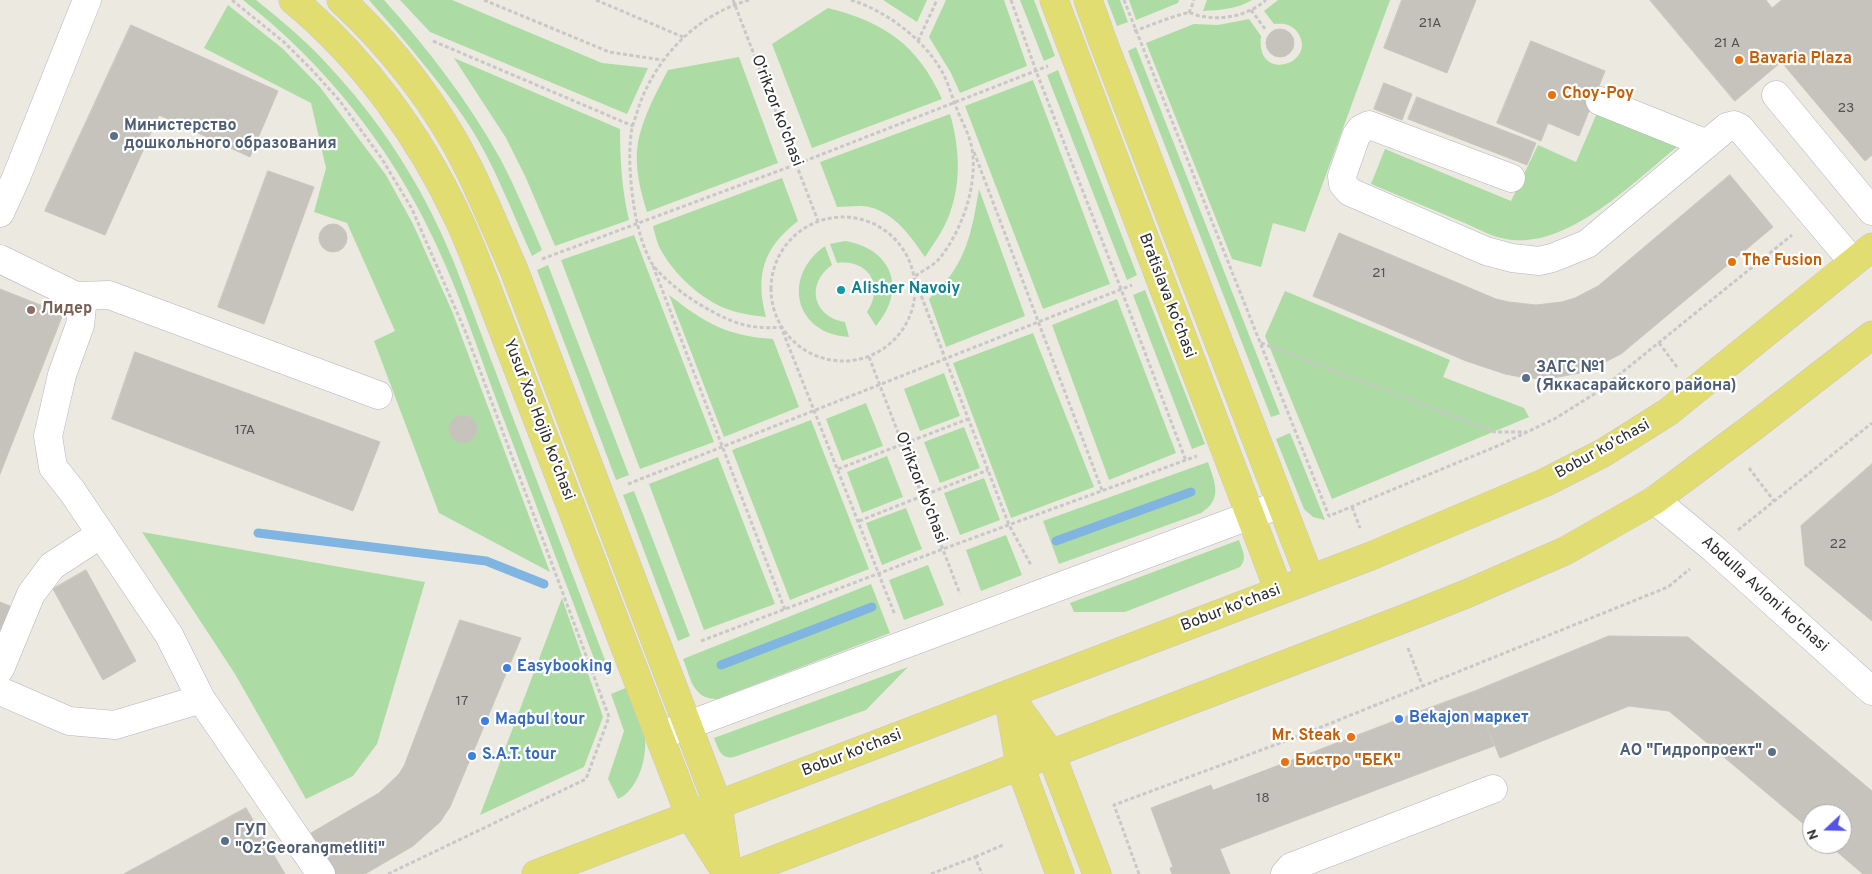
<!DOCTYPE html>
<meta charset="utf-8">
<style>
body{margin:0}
#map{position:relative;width:1872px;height:874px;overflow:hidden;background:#ece9e1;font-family:Overpass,sans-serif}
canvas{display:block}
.north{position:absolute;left:1802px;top:804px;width:50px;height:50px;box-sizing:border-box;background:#fff;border:1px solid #ababab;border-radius:50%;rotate:249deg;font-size:14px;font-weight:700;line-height:20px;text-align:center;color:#2c2c2c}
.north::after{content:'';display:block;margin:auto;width:18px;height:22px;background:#5554e6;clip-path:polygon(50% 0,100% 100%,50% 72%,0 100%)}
</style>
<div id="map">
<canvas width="1872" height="874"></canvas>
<div class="north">N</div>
</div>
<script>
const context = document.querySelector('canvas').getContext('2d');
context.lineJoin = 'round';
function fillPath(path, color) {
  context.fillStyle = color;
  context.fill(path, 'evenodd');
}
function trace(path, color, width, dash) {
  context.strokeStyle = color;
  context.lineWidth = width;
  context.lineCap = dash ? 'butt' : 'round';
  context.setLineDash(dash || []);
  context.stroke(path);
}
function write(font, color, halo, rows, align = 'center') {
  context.font = font + ' Overpass,sans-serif';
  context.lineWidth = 4.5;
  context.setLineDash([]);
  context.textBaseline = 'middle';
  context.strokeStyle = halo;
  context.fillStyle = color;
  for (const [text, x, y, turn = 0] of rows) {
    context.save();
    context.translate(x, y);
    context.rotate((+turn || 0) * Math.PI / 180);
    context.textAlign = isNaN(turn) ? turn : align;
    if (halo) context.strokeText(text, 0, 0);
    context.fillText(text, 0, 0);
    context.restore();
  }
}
fillPath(new Path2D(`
 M243 0H256C285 23 313 47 337 75 387 130 427 195 455 265L608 668 599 672C566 583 532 495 499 407 478 351 460 294 434 240 390 146 325 64 243 0Z
 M369 0H384C428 49 469 102 501 160 516 189 529 220 542 250L532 256C512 212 495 166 469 125 439 80 404 40 369 0Z
 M400 0H452L602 63 648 68 627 114 430 32Z
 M883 0H927L917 22Z
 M946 0H1004L1027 66 960 93 951 73 929 37Z
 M1020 0H1034L1055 56 1044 61Z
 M1107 0H1120L1128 22 1117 26Z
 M1129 0H1179L1178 3 1136 20Z
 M1207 0H1252C1237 9 1220 10 1203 11Z
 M1278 0H1390L1305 232 1273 223 1261 267 1232 259 1146 43 1194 24 1218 25 1249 19 1261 36C1255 84 1318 64 1298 33 1292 24 1284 23 1274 24L1264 11Z
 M228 5 283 49 320 87 386 175 413 224 452 311 550 572 439 513 374 341 395 331 347 223 314 212 326 168 311 103 204 48Z
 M828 8C884 22 918 45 942 99L812 148 772 44Z
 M1136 47 1280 414 1271 417 1128 51Z
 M739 57 778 163 647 212C640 190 634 165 638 142 643 117 656 93 668 70Z
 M454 58 620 129C620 160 622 190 629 220L555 246 526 178 506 138Z
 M1058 70 1137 275 1127 280 1047 75Z
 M1033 80 1110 284 1043 309 965 106Z
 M1597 113 1677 147C1632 183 1564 254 1501 238 1488 235 1475 227 1462 222 1432 209 1401 197 1371 184L1385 149 1511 201 1538 145 1576 162Z
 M950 114C959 146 962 180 950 213 945 228 934 243 925 257 911 237 895 213 869 207 860 205 847 207 837 207L820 162Z
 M782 178 798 221C763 248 755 275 766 317 756 316 745 314 736 312 706 304 677 278 662 252 657 244 655 234 653 226Z
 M979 189 1025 316 946 347 929 299C936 291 944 284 950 276 969 251 974 219 979 189Z
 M634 235 714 442 640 469 561 260Z
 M845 241C893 249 907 290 876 326L867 312C885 285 868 259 837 263L830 244Z
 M825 246 832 265C805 284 813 317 845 322L849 337C795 334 781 277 825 246Z
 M548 265 629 475 616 480 537 270Z
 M1145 290 1205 444 1192 449 1133 295Z
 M1285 291 1450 360 1443 377 1524 408 1529 417 1332 499 1265 336Z
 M669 295C705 323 727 336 773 339L799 407 724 437Z
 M1117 299 1176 453 1109 480 1052 325Z
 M1033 333 1094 487 1011 518 953 363Z
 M944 373 960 416 920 431 904 389Z
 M866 403 883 446 842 461 826 419Z
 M811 420 869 569 790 600 732 450Z
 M964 427 980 468 940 483 924 442Z
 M1290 433 1325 520 1313 517 1304 509 1276 439Z
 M887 456 903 497 862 513 847 472Z
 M718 457 775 604 704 630 649 484Z
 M1208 462C1215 483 1223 499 1201 513L1059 564 1043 521Z
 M984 478 1000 520 960 535 944 493Z
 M634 491 690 636 678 641 623 495Z
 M906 508 922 549 882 565 866 523Z
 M142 532 425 582 377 744 353 776 306 799 235 674Z
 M1006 535 1022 575 981 591 966 550Z
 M1239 540C1242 550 1248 558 1240 567L1125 612H1074L1070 603Z
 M928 565 944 605 904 620 889 580Z
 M871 584 890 633 717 699C692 699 691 678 683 659Z
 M562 598 603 717 584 767 480 815Z
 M908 667 866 710 734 757C721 760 718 748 714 738Z
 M628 687C634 702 641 717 644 731 649 754 639 790 618 799L608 779 624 731 611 694Z`), '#acdca4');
trace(new Path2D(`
 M258 533 486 561 544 584
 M1056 541 1191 492
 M721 665 872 607`), '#80b5e2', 9);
const building = new Path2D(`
 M1402 0H1476L1447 73 1384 48Z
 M1650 0H1766L1772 8 1751 26 1781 62 1735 101Z
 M1782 0H1872V155L1865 161 1751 26Z
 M131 25 278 91 250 157 159 115 105 235 45 211Z
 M1266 43a14 14 0 1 1 28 0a14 14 0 1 1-28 0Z
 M1531 41 1605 71 1579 136 1548 123 1541 141 1497 123Z
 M1384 83 1412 94 1402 120 1374 109Z
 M1417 97 1536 143 1527 165 1408 119Z
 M268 171 314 187 264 324 218 307Z
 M1730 175 1773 227 1621 354 1585 372 1547 379 1526 378 1505 374 1466 361 1313 296 1339 233 1496 299 1509 302 1536 305 1562 302 1575 298 1598 286Z
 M319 238a14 14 0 1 1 28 0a14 14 0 1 1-28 0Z
 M0 289 63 314 0 474Z
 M135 352 380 442 353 511 112 419Z
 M449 429a14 14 0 1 1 28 0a14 14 0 1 1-28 0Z
 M1872 464V621L1805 565 1801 526Z
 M86 570 136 661 103 680 53 589Z
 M0 602 12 607 0 633Z
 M460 620 521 638 450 807 440 822 413 846 365 874H334L311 833 379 793 399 774 404 766Z
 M1609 636 1688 637 1872 791V874H1863L1828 844H1842V814H1812V831L1669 711 1629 706 1500 758 1473 692Z
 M1473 692 1494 746 1437 767 1416 713Z
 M1416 713 1437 767 1220 849 1230 874H1172L1170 868 1173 867 1151 808 1211 785 1213 790Z
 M246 808 285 874H124Z`);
fillPath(building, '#c5c3bc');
trace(building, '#c8c6ba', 1);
const minor = new Path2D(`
 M1776 95 1872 211
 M1600 101 1707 144
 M1511 178 1369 125 1361 129 1356 136 1342 176 1343 184 1350 192 1486 251 1512 258 1539 261 1552 258 1587 244 1727 127 1734 125 1740 128 1853 262
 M0 213 16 178 87 0
 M0 259 76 296 82 307 80 325 62 375 48 436 53 467 72 491 169 635 201 699
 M76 296 109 295 378 395
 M1655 500 1714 549 1872 691
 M0 669 31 594 52 566 101 534
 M0 691 69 721 115 725 201 699 321 874
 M659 736 1281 504
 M1285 874 1291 867 1493 789`);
const major = new Path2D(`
 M293 0C363 58 420 136 458 218 467 237 475 258 483 278L690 816 727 874
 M341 0C392 47 438 106 469 169 485 202 499 236 514 270L718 805 727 867
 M1054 0 1279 591
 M1088 0 1103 42 1310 579
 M1008 694 1051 754 1097 874
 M1009 701 1020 766 1060 874
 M536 874 1371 556 1546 482 1603 453 1668 412 1872 247
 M737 874 1398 621 1466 594 1565 551 1655 500 1753 427 1872 335`);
trace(minor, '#b4b4be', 29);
trace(major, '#c8c8c8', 29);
trace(new Path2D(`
 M232 0 285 43 313 71 339 100 382 159 412 209 466 333 609 717 586 779 388 874
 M484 0 609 52 662 60
 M596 0 683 37
 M733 0 818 221
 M749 0C697 15 657 56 639 106 637 113 634 121 632 128 628 151 630 177 633 200 636 221 641 243 651 262 661 278 689 299 706 308 732 323 751 330 781 327L895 615
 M851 0C884 10 921 37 940 68 947 79 951 94 956 107 961 120 970 135 972 149 978 185 962 231 939 259 933 266 922 271 914 277L1009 525 1031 565
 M1011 0 1036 71 1121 289 1186 461
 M1124 0 1329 516 1500 445 1556 418 1599 391 1792 235
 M1251 10 1266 30
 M1189 13 1194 0
 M1134 31C1144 28 1182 12 1190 13 1193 13 1197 16 1201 16 1223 21 1249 15 1266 0
 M433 41 633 126
 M918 41 937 0
 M974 152 1102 490
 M771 289a72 72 0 1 1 144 0a72 72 0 1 1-144 0Z
 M542 259 797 164 1048 66
 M653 266 785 610
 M1261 343 1495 432H1526
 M1659 343 1677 367
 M869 357 960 594
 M1749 468 1774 501
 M838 469 968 419
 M628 484 1132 285
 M1352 507 1360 528
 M859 521 988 470
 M1738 530 1872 423
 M701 641 943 549 1197 456
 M1408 648 1423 687
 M975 857 1003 845
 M931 874 975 857 982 874
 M1139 874 1114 805 1299 736 1668 587 1690 569`), '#c8c8c8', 3, [4, 2.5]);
trace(minor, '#fff', 28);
trace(major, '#e1dd70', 28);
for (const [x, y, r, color] of [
 [1739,60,5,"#e8710a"],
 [1552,95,5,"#e8710a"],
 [114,136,5,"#5c6f8a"],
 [1732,262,5,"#e8710a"],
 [841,290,5,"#0f9aa8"],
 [31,310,5,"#8d6e63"],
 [1526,378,5,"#5c6f8a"],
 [507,668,5,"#3f7fe0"],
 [1399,719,5,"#3f7fe0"],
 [485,721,5,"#3f7fe0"],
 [1351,737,5,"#e8710a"],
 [1772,752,5,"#5c6f8a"],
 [472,756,5,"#3f7fe0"],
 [1285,762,5,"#e8710a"],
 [225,841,5,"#5c6f8a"]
]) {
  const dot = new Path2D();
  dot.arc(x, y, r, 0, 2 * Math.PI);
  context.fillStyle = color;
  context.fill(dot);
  trace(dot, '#fff', 2);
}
write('14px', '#525250', null, [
 ["21A",1430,24],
 ["21 А",1727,44],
 ["23",1846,109],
 ["21",1379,274],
 ["17A",245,431],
 ["22",1838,545],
 ["17",462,702],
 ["18",1263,799]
]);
write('bold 16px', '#c56008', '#fff', [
 ["Bavaria Plaza",1749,60],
 ["Choy-Poy",1562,95],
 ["The Fusion",1742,262],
 ["Mr. Steak",1341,737,"right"],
 ["Бистро \"БЕК\"",1295,762]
], 'left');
write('16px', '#2c2c2c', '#fff', [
 ["O'rikzor ko'chasi",776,111,69],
 ["Bratislava ko'chasi",1166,296,69],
 ["Yusuf Xos Hojib ko'chasi",538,420,69],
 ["Bobur ko'chasi",1603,450,-29],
 ["O'rikzor ko'chasi",920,488,69],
 ["Abdulla Avloni ko'chasi",1764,595,42],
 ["Bobur ko'chasi",1231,609,-21],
 ["Bobur ko'chasi",852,754,-21]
]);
write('bold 16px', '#4e5e75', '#fff', [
 ["Министерство",124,127],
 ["дошкольного образования",124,145],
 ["ЗАГС №1",1536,369],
 ["(Яккасарайского района)",1536,387],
 ["АО \"Гидропроект\"",1762,752,"right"],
 ["ГУП",235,832],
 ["\"Oz’Georangmetliti\"",235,850]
], 'left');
write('bold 16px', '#0d838f', '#fff', [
 ["Alisher Navoiy",851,290]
], 'left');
write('bold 16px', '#785e54', '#fff', [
 ["Лидер",41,310]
], 'left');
write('bold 16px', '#366cbe', '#fff', [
 ["Easybooking",517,668],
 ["Bekajon маркет",1409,719],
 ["Maqbul tour",495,721],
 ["S.A.T. tour",482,756]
], 'left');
</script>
